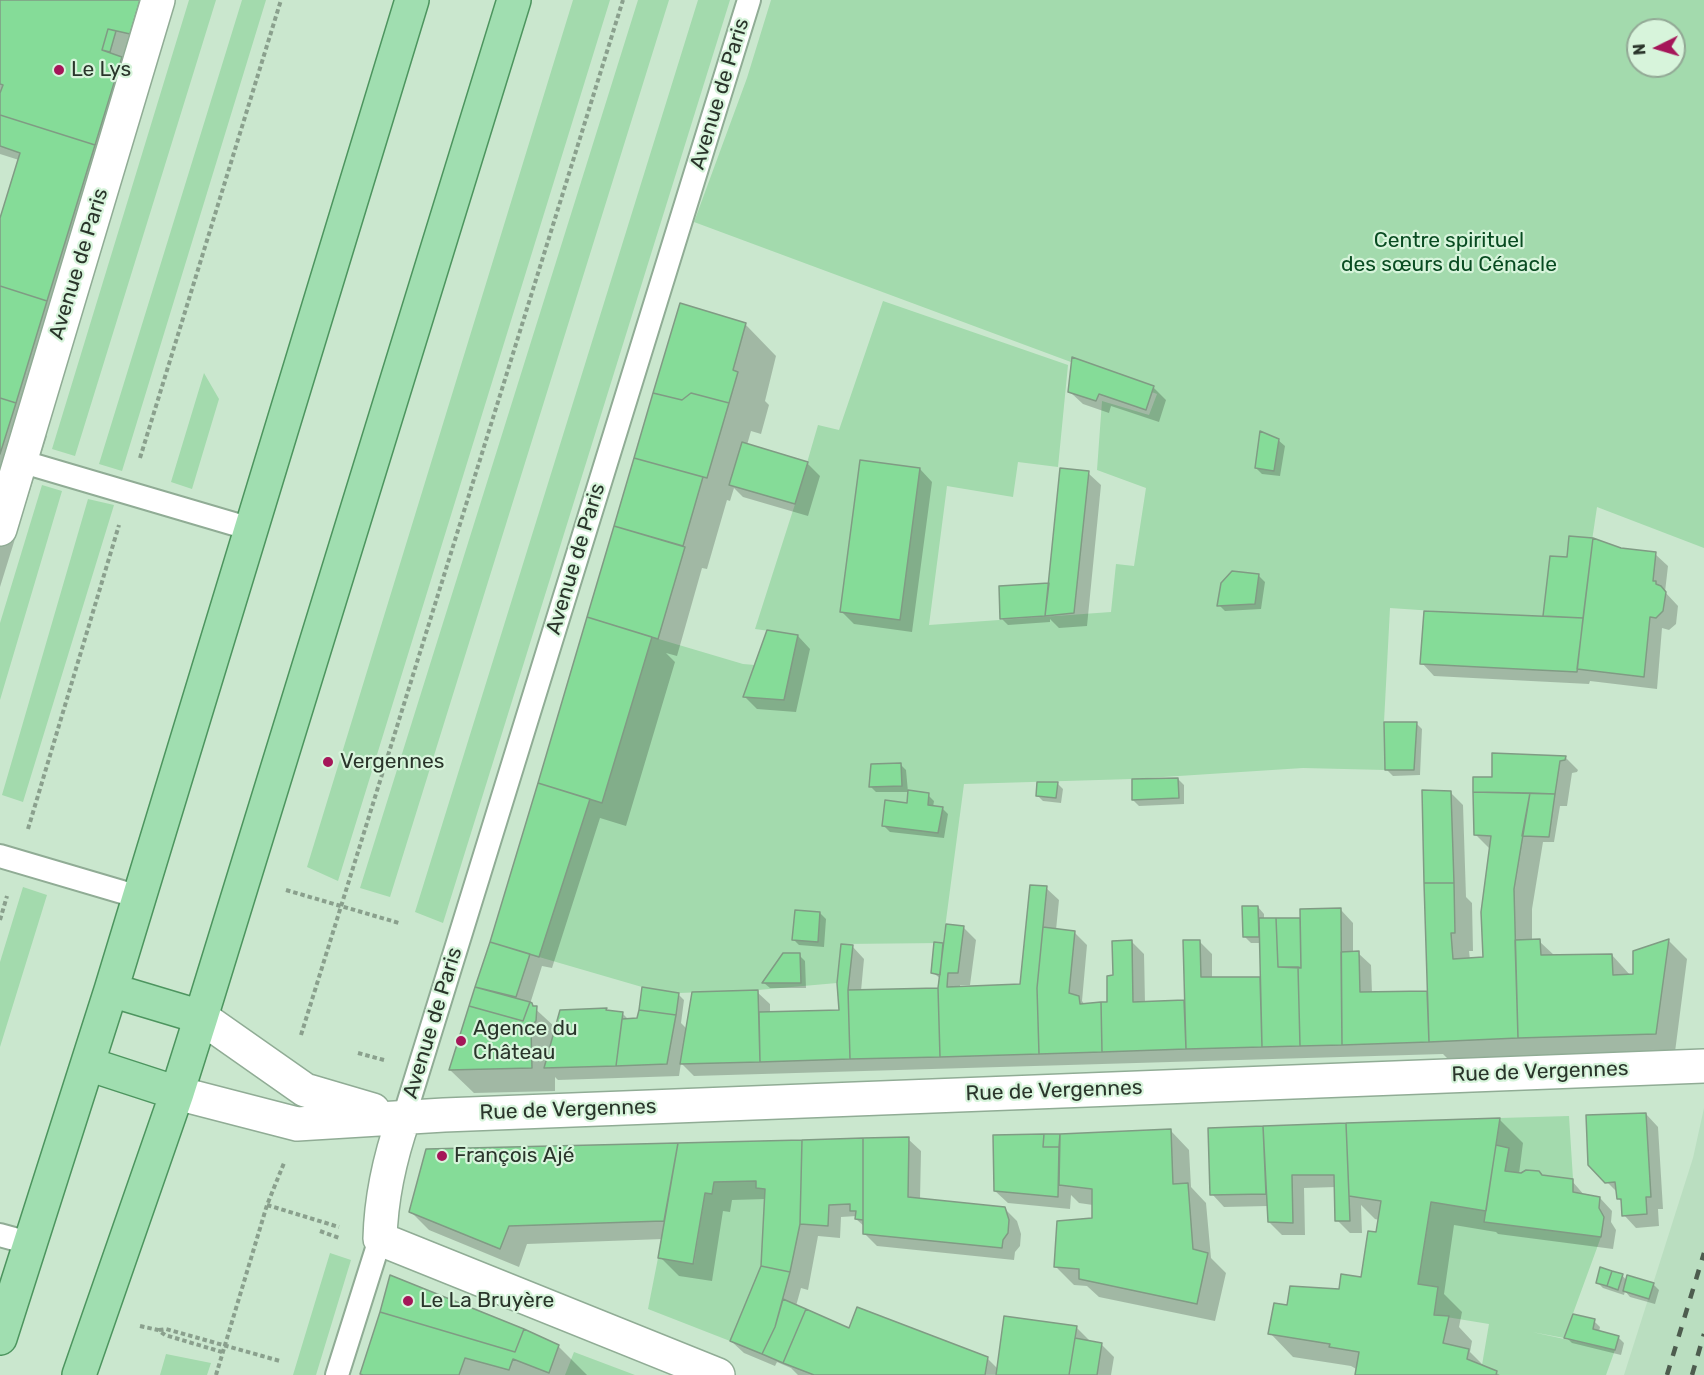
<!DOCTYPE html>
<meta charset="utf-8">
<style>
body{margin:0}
#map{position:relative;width:1704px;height:1375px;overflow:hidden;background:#cae7ce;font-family:Rubik,sans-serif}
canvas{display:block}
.north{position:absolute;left:1626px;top:18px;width:60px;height:60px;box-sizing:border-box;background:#d7f4db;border:2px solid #92a895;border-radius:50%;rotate:265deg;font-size:16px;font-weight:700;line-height:24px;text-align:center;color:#2a352b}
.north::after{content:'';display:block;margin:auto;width:21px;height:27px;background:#a51659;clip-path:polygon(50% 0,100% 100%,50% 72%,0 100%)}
</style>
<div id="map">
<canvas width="1704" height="1375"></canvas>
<div class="north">N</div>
</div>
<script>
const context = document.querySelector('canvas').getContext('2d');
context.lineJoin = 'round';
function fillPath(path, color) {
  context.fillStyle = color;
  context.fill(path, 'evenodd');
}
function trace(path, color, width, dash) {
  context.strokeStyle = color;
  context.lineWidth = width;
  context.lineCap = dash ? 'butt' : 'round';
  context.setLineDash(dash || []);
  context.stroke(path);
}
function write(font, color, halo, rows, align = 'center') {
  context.font = font + ' Rubik,sans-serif';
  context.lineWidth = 4.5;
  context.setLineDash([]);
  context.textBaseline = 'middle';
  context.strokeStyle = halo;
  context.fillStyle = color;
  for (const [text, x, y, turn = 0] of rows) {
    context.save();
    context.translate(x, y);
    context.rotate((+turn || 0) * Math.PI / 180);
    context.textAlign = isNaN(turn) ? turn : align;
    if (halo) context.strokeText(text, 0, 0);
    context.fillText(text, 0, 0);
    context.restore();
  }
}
fillPath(new Path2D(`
 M1704 1108V1375H1624L1693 1158Z`), '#badec0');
fillPath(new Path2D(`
 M189 0H216L75 456 52 449Z
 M242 0H266L122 471 99 464Z
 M573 0H610L338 881 307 867Z
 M638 0H669L390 897 360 888Z
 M698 0H730L443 923 415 912Z
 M771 0H1704V548L1597 507 1580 621 1390 608 1384 722 1385 770 1303 768 1132 779 964 784 943 943 841 944 837 983 758 990 679 993 642 987 539 957 590 799 602 802 652 637 743 664 755 665 784 700 798 635 755 629 795 504 818 425 839 430 883 301 1068 365 1058 467 1018 462 1013 497 947 486 929 625 1111 612 1116 564 1134 566 1146 488 1097 470 1102 401 1149 415 1157 394 694 222 747 78ZM1638 30H1674V66H1638Z
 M204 373 219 399 192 489 171 482Z
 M42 485 62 491 0 700V623Z
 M88 499 114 505 23 802 2 795Z
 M23 887 47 895 0 1047V962Z
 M1569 1116 1573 1179 1542 1175 1539 1171 1526 1170 1521 1173 1505 1171 1509 1148 1496 1145 1500 1118Z
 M756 1181 757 1188 765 1189 761 1266 730 1341 648 1309 658 1258 694 1263 705 1193 712 1194 714 1182Z
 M1431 1202 1486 1211 1484 1222 1601 1237 1564 1338 1532 1332 1615 1350 1606 1375H1496L1497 1371 1482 1365 1489 1324 1434 1315 1438 1287 1418 1284Z
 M330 1253 351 1260 316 1375H293Z
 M574 1352 635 1375H565Z
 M166 1354 211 1363 207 1375H160Z`), '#a3daad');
fillPath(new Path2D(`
 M0 0H164L127 47 123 59 140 76 34 423 47 436 0 587V223L19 160 0 154Z
 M681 305 745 324 776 356 765 401 769 405 761 434 751 431 747 445 807 463 820 476 808 516 743 497 734 488 730 501 727 500 707 569 702 568 677 656 666 653 675 662 626 826 600 818 552 968 542 966 530 1004 556 1028 561 1011 606 1009 609 1012 622 1013 629 1020H639L678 994 684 1000 681 1023 687 1029 757 992 770 1004V1014L841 1011 852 946 864 959 861 991 939 989 941 979 932 972 942 945 944 947 963 927 976 940 970 985H960V988L1022 986 1046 888 1059 900 1056 930 1074 932 1087 945 1082 1001 1085 1005 1108 1003 1115 977 1132 942 1144 954 1145 1003 1185 1001 1199 941 1212 954V979H1261V943H1251L1245 937 1258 907 1264 914V920L1300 919 1302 921 1341 910 1353 923V953H1358L1371 965 1372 993 1429 992 1451 793 1463 805 1466 897 1472 903 1473 951H1469L1470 960 1484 959 1491 850 1475 834 1493 778 1565 757 1578 770 1577 772 1572 773 1567 806H1560L1554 842H1543L1532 909V941H1539L1555 956 1612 955 1630 975H1635L1669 941 1687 959 1675 1052 1449 1060 1443 1054 694 1076 681 1063 679 1076 558 1080 555 1077V1091L474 1093 450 1070 539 784Z
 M1153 387 1166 400 1159 422 1111 406 1109 413 1083 404 1070 392Z
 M1278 440 1285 446 1280 476 1262 474 1256 468Z
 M920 469 932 482 912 632 854 624 841 611Z
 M1088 473 1101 485 1087 626 1059 628 1050 619V622L1008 625 1002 619 1049 584Z
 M1593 540 1621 550 1655 554 1668 566 1665 592 1678 606 1676 624 1669 630 1662 628 1657 689 1590 681 1589 684 1434 676 1422 663 1544 618 1551 557 1568 559Z
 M1259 576 1265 582 1261 609 1225 611 1219 605Z
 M798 636 810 649 796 712 757 709 745 697Z
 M1416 723 1422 729 1420 775 1393 776 1387 770Z
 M900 764 906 770 908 792H876L870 786Z
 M1178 779 1184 785V804L1139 806 1133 800Z
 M1057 783 1063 789 1061 803 1043 801 1037 795Z
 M928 795 934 801 933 807 942 808 948 814 944 838 890 832 884 826 909 805Z
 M820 913 826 919 824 947 799 945 793 939Z
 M799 955 805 961 806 988H770L764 983Z
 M1646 1114 1658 1127 1663 1209H1658L1659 1226 1636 1228 1624 1215 1623 1203 1618 1198V1193L1590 1165Z
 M1499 1119 1523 1143 1519 1174 1572 1181 1585 1196 1600 1198 1612 1211 1611 1222 1616 1230 1613 1249 1498 1234 1496 1232 1454 1225 1444 1294 1462 1312 1459 1327 1472 1341 1470 1352 1486 1368 1500 1375H1357L1358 1370 1351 1366 1293 1357 1270 1333 1288 1307 1340 1290 1362 1279 1377 1234 1379 1220 1375 1219 1361 1205 1362 1233H1350L1337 1220 1336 1187 1304 1188 1305 1235H1282L1269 1222 1268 1206 1224 1207 1212 1194 1209 1130Z
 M1171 1131 1189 1150 1191 1187 1206 1203 1211 1258 1226 1273 1215 1321 1099 1297 1087 1286 1074 1285 1055 1266 1093 1219V1205L1079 1203 1071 1195 1070 1209 1008 1203 995 1191 1059 1135Z
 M908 1139 921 1151 920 1200 1004 1208 1017 1221 1021 1234 1020 1246 1015 1252 1014 1260 877 1246 865 1234V1227L856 1219 857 1216 841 1217 840 1238 818 1236 808 1290 801 1288 796 1306 850 1330 987 1358 998 1369 1076 1327 1089 1340 1088 1342 1101 1344 1114 1357 1111 1375H798L791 1368 777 1362 775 1366 744 1353 731 1341 763 1265 766 1199 732 1200 730 1212 723 1211 712 1281 679 1276 660 1257 663 1239 527 1244 519 1267 429 1230 410 1211 427 1151Z
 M1622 1275 1627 1281 1653 1284 1659 1290 1655 1304 1630 1297 1625 1291 1624 1295 1603 1288 1597 1282Z
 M391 1277 558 1346 587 1375H362Z
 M1594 1321 1600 1327 1599 1332 1618 1337 1624 1343 1621 1355 1572 1343 1566 1337Z`), '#0003');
const building = new Path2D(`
 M0 0H140L130 34 108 29 102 50 122 57 95 145 0 115V93L3 85 0 84Z
 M108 29 116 31 110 52 102 50Z
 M0 115 95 145 47 301 0 286V218L20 153 0 146Z
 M0 286 47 301 16 403 0 398Z
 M680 303 746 323 733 370 738 372 729 403 691 393 682 400 653 393Z
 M1072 357 1154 386 1146 410 1099 394 1096 401 1068 392Z
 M653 393 682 400 691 393 729 403 707 478 634 458Z
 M0 398 16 403 0 454Z
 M1260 431 1279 439 1274 471 1255 468Z
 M742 442 808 462 795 504 729 485Z
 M634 458 703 477 683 546 614 526Z
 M860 460 920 468 900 620 840 612Z
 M1060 468 1089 471 1074 613 1045 616Z
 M614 526 685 547 658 639 587 617Z
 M1569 536 1593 538 1583 618 1543 616 1550 556 1567 557Z
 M1593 538 1621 548 1656 552 1653 581H1656V584L1661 586 1666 592 1663 611 1656 618 1650 617 1644 677 1577 669Z
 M1232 571 1259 574 1255 604 1217 606 1221 583Z
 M1049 583 1045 616 1000 619 999 586Z
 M1424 611 1583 618 1577 672 1420 664Z
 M587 617 652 637 602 803 538 783Z
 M767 630 798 635 784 700 743 697Z
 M1384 722H1417L1414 770H1385Z
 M1492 753 1566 756 1565 760 1560 761 1555 794 1473 792V777H1492Z
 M901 763 902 786 869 787 871 764Z
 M1178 778 1179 798 1132 800V779Z
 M1037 782H1058L1056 798 1036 796Z
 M538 783 590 799 539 957 490 942Z
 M908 790 929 793 928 805 943 807 938 833 882 826 885 800 907 803Z
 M1422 790 1451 791 1454 883H1424Z
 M1473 792 1530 793 1514 889 1518 1038 1429 1042 1424 883H1454L1455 933H1451L1453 959 1483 957 1481 912 1491 836 1474 835Z
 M1530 793 1555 794 1549 837 1522 836Z
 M1030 885 1047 886 1037 988 1039 1054 940 1057 938 988 946 924 964 926 958 973H948L947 987 1020 984Z
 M1242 906H1258L1259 937H1243Z
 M1341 908 1342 1045 1300 1046 1298 967 1301 968 1300 909Z
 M795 910 820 912 818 942 792 940Z
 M1259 918H1276L1278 967H1298L1300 1046 1262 1047Z
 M1276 918H1300L1301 968 1278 967Z
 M1043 927 1075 931 1069 993 1079 996 1080 1004 1101 1002 1102 1052 1039 1054 1037 988Z
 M1540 939 1541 955 1612 954 1613 975 1633 974V951L1669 939 1656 1034 1518 1038 1515 940Z
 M1132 940 1133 1002 1184 1000 1186 1049 1102 1052 1101 1002H1107V976L1113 975 1112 941Z
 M1183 940H1200L1201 977H1260L1262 1047 1186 1049Z
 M490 942 530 954 516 997 475 987Z
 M934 942 943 943 940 975 931 973Z
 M841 944 853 945 848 990 850 1059 760 1062 759 1012 839 1010 837 983Z
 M1359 951 1360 992 1427 991 1429 1042 1342 1045 1341 952Z
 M783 953H800L801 983H762Z
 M475 987 530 1002 523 1021 469 1006Z
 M642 987 679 993 676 1015 639 1010Z
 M938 988 940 1057 850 1059 848 990Z
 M758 990 760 1062 680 1064 692 992Z
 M530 1002 532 1003 533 1006H537L536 1021 531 1026 532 1068 449 1070 469 1006 523 1021Z
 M607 1008 606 1010 623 1012 616 1066 544 1068 560 1010Z
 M639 1010 676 1015 667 1064 616 1066 622 1019 637 1018Z
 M1646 1113 1651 1197H1646L1647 1214 1622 1216 1621 1199H1617L1615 1182 1605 1183 1588 1165 1586 1115Z
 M1500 1118 1486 1211 1431 1202 1418 1284 1438 1287 1434 1315 1449 1316 1443 1343 1469 1349 1467 1359 1497 1371 1496 1375H1355L1359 1352 1329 1347 1330 1344 1268 1334 1274 1303 1287 1305 1290 1286 1339 1289 1341 1274 1361 1277 1368 1231 1376 1232 1381 1201 1349 1196 1346 1123Z
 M1346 1123 1350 1221H1335L1334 1175H1292L1293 1223 1268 1222 1263 1126Z
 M1263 1126 1266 1194 1210 1195 1208 1128Z
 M1171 1129 1173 1184 1188 1183 1193 1249 1208 1253 1197 1304 1079 1279V1269L1054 1267 1057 1221 1092 1218V1189L1059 1185 1060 1134Z
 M1044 1134 1043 1147H1059L1058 1197 994 1191 993 1135Z
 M1044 1134H1060L1059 1147H1043Z
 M909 1137 908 1197 1005 1207 1009 1220 1008 1233 1003 1240 1002 1248 863 1234V1138Z
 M863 1138V1220L855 1219 856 1211H850V1204L829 1205 828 1226 800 1224 802 1140Z
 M802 1140 800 1224 790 1272 761 1266 765 1189 756 1188V1181L714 1182 712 1194 705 1193 693 1264 658 1258 678 1143Z
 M678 1143 664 1221 509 1226 500 1249 409 1212 426 1149Z
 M1496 1145 1509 1148 1505 1171 1521 1173 1526 1170 1539 1171 1542 1175 1573 1179V1192L1600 1197 1599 1208 1604 1217 1601 1237 1484 1222Z
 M761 1266 790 1272 775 1327 762 1354 730 1341Z
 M1600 1267 1612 1271 1607 1286 1596 1283Z
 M1612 1271 1623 1274 1618 1290 1607 1286Z
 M390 1275 524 1329 515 1352 380 1312Z
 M1627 1275 1654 1283 1649 1299 1623 1291Z
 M783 1299 806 1309 783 1363 762 1354 775 1327Z
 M857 1307 988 1357 985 1375H814L783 1363 806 1309 849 1328Z
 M380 1312 515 1352 524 1329 559 1345 549 1373 513 1359 509 1370 465 1358 459 1375H363L360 1374Z
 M1573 1314 1595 1319 1593 1329 1619 1336 1615 1350 1564 1338Z
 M1004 1316 1077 1326 1069 1375H996Z
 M1075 1338 1102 1343 1097 1375H1069Z`);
fillPath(building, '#85dc98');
trace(building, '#809b84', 1.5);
const service = new Path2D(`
 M20 461 251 529
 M0 856 139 897
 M404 1117 749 0
 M0 1235 29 1243
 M337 1375 380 1239`);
const minor = new Path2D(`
 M0 529 158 0
 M201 1017 305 1090 373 1110
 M177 1093 297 1124 444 1115 1704 1066
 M404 1117C390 1157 381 1197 380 1239L718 1375`);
const primary = new Path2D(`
 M111 990 201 1017
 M88 1064 177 1093
 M0 1338 111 990 412 0
 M79 1375 177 1093 201 1017 514 0`);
trace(service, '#90ac95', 26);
trace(minor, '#90ac95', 36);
trace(primary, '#4d955f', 36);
trace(new Path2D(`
 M140 458 281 0
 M28 829 119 525
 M286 890 399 923
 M0 920 7 896
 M301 1035 623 0
 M358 1053 384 1060
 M267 1205 339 1227
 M320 1231 339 1238
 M140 1326 158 1330 165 1335 222 1352
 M159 1330 166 1329 280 1361
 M216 1375 267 1205 284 1163`), '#8aa08d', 4, [4.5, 3]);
trace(service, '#fff', 22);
trace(minor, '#fff', 33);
trace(primary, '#a0deb0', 33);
trace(new Path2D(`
 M1667 1375 1704 1253
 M1692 1375 1704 1334`), '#4d5c4e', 4.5, [10, 10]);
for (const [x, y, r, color] of [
 [59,70,6,"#a51659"],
 [328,762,6,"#a51659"],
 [461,1041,6,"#a51659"],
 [442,1156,6,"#a51659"],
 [408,1301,6,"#a51659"]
]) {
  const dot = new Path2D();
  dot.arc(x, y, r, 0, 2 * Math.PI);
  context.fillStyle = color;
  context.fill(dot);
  trace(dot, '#d7f4db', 2);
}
write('21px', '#2a352b', '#d7f4db', [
 ["Le Lys",71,70],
 ["Vergennes",340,762],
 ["Agence du",473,1029],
 ["Château",473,1053],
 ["François Ajé",454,1156],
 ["Le La Bruyère",420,1301]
], 'left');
write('21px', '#2a352b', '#d7f4db', [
 ["Avenue de Paris",720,94,-73],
 ["Avenue de Paris",79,264,-73],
 ["Avenue de Paris",576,559,-73],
 ["Avenue de Paris",433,1023,-73],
 ["Rue de Vergennes",1540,1072,-2],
 ["Rue de Vergennes",1054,1091,-2],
 ["Rue de Vergennes",568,1110,-2]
]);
write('21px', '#084b21', '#d7f4db', [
 ["Centre spirituel",1449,241],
 ["des sœurs du Cénacle",1449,265]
]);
</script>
